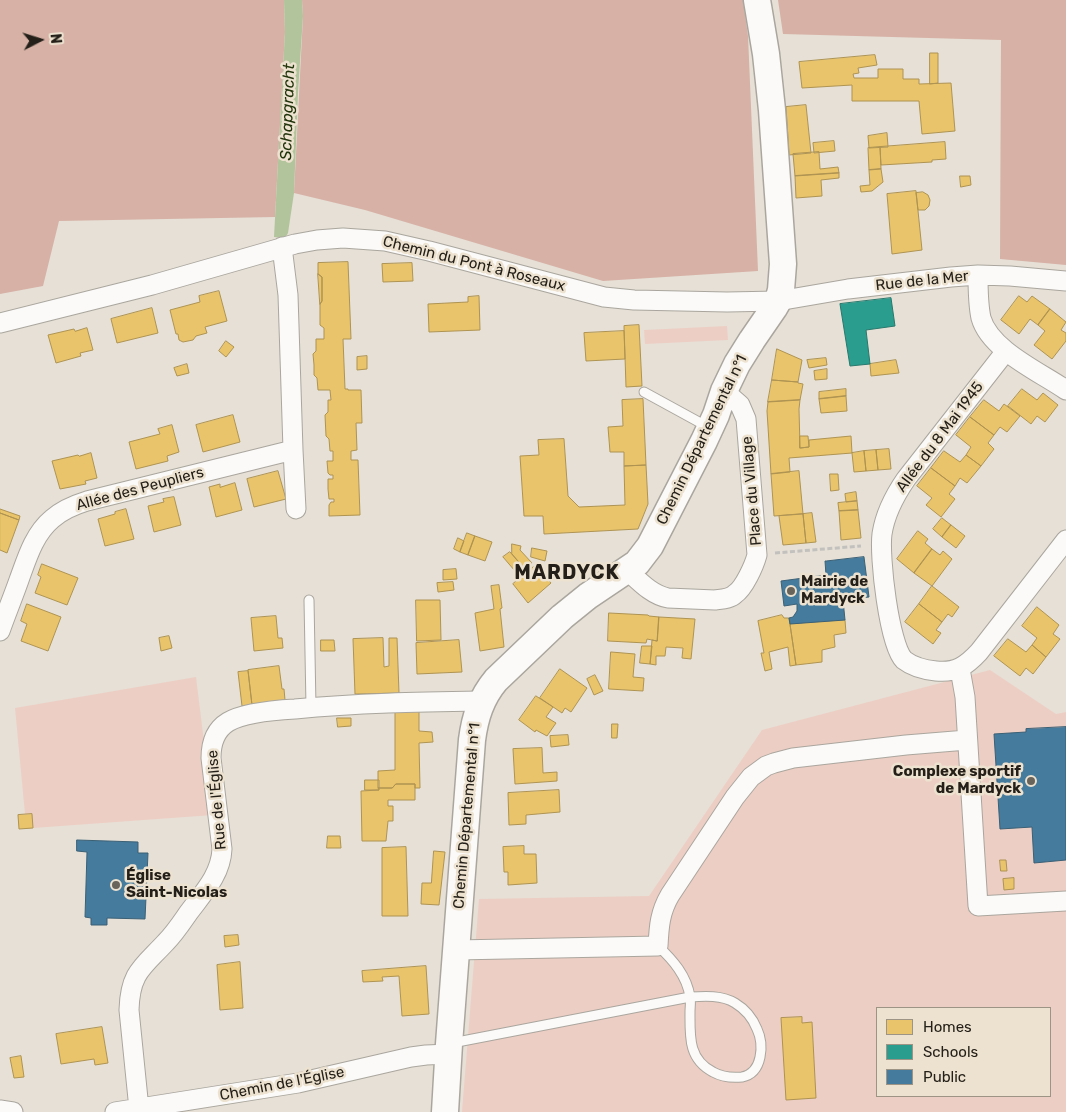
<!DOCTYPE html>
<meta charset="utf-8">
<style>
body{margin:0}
#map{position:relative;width:1066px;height:1112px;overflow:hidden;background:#e6e0d6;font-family:Rubik,sans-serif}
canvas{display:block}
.legend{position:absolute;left:876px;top:1007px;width:175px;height:90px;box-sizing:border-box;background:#ede2cf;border:1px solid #9d9486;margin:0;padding:6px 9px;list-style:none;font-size:15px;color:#242019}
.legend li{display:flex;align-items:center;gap:10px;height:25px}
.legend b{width:25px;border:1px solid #9d9486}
.north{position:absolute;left:15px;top:15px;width:50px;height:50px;-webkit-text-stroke:4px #ede2cf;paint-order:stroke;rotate:85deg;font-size:14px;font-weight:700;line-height:20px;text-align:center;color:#242019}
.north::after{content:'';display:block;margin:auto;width:18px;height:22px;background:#242019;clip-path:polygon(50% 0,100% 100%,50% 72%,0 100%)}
</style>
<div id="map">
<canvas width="1066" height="1112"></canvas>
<ul class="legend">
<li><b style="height:14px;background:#e9c46a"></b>Homes</li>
<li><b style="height:14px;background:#2a9d8f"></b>Schools</li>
<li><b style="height:14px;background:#457b9d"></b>Public</li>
</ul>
<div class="north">N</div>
</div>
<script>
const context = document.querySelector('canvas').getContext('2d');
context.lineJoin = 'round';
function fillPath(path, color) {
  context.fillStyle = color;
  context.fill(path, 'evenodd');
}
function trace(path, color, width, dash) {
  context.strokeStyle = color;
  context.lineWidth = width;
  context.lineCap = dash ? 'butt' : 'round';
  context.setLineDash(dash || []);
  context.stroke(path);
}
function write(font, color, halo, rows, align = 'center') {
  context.font = font + ' Rubik,sans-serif';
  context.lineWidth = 5;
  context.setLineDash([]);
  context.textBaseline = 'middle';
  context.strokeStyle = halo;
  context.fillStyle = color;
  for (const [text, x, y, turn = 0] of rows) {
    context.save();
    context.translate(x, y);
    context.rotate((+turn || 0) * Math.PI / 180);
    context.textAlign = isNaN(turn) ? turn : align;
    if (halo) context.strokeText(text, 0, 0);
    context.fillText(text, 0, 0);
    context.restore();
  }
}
fillPath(new Path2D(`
 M727 326 728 340 645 344 644 330Z
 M990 670 1056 714 1066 712V1112H462L479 899 649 896 762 730ZM877 1008H1050V1096H877Z
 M196 677 213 815 33 828 32 814H25L15 708Z`), '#edcec4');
fillPath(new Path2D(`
 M0 0H284L285 32 275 217 59 221 43 286 0 294Z
 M302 0H743L748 36 758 271 603 281 365 210 294 193 303 16Z
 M778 0H1066V265L1000 259 1001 40 783 34Z`), '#d7b1a6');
fillPath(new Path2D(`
 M284 0H302L303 16 298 93 294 193 288 233 285 238 274 237 285 32Z`), '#b2c49b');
const homes = new Path2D(`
 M930 53H938V83L930 84Z
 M875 55 877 65 858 68 859 73 853 74 854 78H878V69H903V79H919V84L951 83 955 131 922 134 919 101H852V85L802 88 799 62Z
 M806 105 811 153 789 155 786 107Z
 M887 133 888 147 869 148 868 136Z
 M834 141 835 151 814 153 813 143Z
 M945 142 946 159 932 160V162L881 165 880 147Z
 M880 147 881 169 869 170 868 148Z
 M819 152 820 169 838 167 839 173 795 176 793 154Z
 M881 169 883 182 872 191 861 192 860 186 870 185 869 170Z
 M839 173V178L821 180 822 196 796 198 795 176Z
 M960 176H970L971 185 961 187Z
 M916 191 922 250 892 254 887 194Z
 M923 192 928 195 930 200 929 206 925 210H918L916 193Z
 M348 262 351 339H343L345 389H348V390H361L362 423H356L357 450 351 451V460H358L360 515 329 516V505L331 502H334V499H329L328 489V479H333V475H330L328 473 327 461H333V451H330L329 439 326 436 325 415 328 412V400H331L330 390H318L317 378 314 375V365L313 354 316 351V339H324V328L320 325V304L322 301V277L318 274V263Z
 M412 263 413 281 383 282 382 264Z
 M318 274 322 277V301L320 304Z
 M219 291 227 321 205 327 207 333 196 336 193 340 183 342 179 340 178 334H176L170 310 200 302 199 296Z
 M479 296 480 330 429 332 428 304 468 302V297Z
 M1019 296 1027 302 1032 296 1050 309 1038 325 1030 319 1019 334 1001 320Z
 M152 308 158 333 117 343 111 319Z
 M1050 309 1066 322 1061 330 1066 333V341L1052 359 1034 345 1045 331 1038 325Z
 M639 325 642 386 626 387 624 326Z
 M87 328 93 350 80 353 81 356 56 363 48 335 74 329 75 331Z
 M624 331 625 359 586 361 584 333Z
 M226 341 234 347 226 357 219 351Z
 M777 349 802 360 798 382 772 380Z
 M367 356V369L357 370V357Z
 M826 358 827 365 809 368 807 360Z
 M896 360 899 373 871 376 870 364Z
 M187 364 189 373 177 376 174 368Z
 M827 369V379L815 380 814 371Z
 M772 380 798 382V383L803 384 800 400 768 402Z
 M846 389V396L819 399V392Z
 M1022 389 1037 400 1043 393 1058 405 1045 422 1037 416 1031 424 1008 406Z
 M846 396 847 411 821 413 819 399Z
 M643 399 646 465 624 466V452H610L608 427 623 426 622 400Z
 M800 400 799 409 800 448 809 447V440L851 436 852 453 789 458 790 472 771 474 767 411 768 402Z
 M984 400 999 411 1004 404 1020 416 1007 432 1000 427 994 435 970 417Z
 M233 415 240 442 203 452 196 425Z
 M970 417 994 435 988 443 994 449 981 466 966 455 971 447 956 435Z
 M172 425 179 452 167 456 168 461 136 469 129 442 160 434 158 429Z
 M800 436H808L809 447 800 448Z
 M564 439 568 496 579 507 625 505 624 466 646 465 648 504 638 529 544 534 543 516H524L520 456 539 455 538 440Z
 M889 449 891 469 878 470 876 450Z
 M876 450 878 470 866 471 864 451Z
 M864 451 866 471 854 472 852 453Z
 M944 451 960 462 966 455 981 466 967 483 960 478 955 486 931 468Z
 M91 453 97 478 85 481 86 484 60 489 52 461 78 455 79 456Z
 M931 468 955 486 949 494 955 499 941 517 926 505 932 498 917 486Z
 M278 471 286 499 254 507 247 479Z
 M799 471 803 514 774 516 771 474Z
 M830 474H838L839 490 831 491Z
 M235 483 242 510 216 517 209 487 220 484V487Z
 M856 492 857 501 846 502 845 494Z
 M174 497 181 525 154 532 148 506 164 502 163 499Z
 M857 501 858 510 839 511 838 503Z
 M0 509 20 516 19 520 0 513Z
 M126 509 134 539 105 546 98 519 115 514V512Z
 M858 510 861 538 841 540 839 511Z
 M0 513 19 520 7 553 0 550Z
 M812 513 816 542 806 543 803 514Z
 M803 514 806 543 783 545 779 516Z
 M942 518 951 525 942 537 933 529Z
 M951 525 965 536 956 548 942 537Z
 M918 531 928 539 925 543 932 549 914 573 897 559Z
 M467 533 475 536 468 555 460 552Z
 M475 536 492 542 485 561 468 555Z
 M458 538 464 541 460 552 454 549Z
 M512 544 521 546 520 550 532 563 525 569 512 554Z
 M532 548 547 551 545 561 531 557Z
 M932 549 940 555 943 551 952 559 932 586 914 573Z
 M510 552 522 566 515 571 503 557Z
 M42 564 78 578 67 605 35 593 41 577 38 575Z
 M536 565 551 583 528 603 513 584Z
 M456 569 457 579 443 580V570Z
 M453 582 454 590 438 592 437 583Z
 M499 585 502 608 500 609 504 647 480 651 475 613 494 609 491 586Z
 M932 586 959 607 952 617 948 614 942 622 919 604Z
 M416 600H440L441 640 417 641Z
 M27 604 61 617 48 651 21 641 27 624 21 621Z
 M919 604 942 622 936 630 941 633 933 644 905 622Z
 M1037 607 1059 625 1053 634 1060 639 1046 657 1032 645 1037 638 1022 626Z
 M609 613 648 615 649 616 659 617 657 641 647 639 646 643 608 641Z
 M782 615 784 618H789L796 665 790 666 788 647 769 652 772 669 765 671 761 653H764L758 621Z
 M276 616 278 638H282L283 648 254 651 251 618Z
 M659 617 695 619 691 659 682 658 683 648 666 647 665 656H656V665L650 664 652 640 657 641Z
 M845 620 846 633 834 635 835 647 822 650V662L796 665 790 624Z
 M169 636 172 648 161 651 159 638Z
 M383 638 384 667 389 666V638H397L399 693 355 694 353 639Z
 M1008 639 1026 652 1032 645 1046 657 1033 674 1026 668 1020 676 994 656Z
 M321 640H334L335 651H321Z
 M459 640 462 672 417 674 416 643Z
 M642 646H652L650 664 640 663Z
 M611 652 635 654 633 677 644 678 643 691 609 689Z
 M279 666 282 689H284L285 700 252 705 248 670Z
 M560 669 587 688 571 712 565 708 562 713 540 698Z
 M248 671 252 705 242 706 238 672Z
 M595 675 603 691 594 695 587 679Z
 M536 696 553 707 546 717 556 723 547 736 536 730 535 732 519 720Z
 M419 711V731L432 732 433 742 419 743 420 788H415V784H396L392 788H378V771L395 770V712Z
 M337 718H351V726L338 727Z
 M612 724H618L617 738H612Z
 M568 735 569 745 551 747 550 736Z
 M542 748 543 773 557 772V781L515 784 513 749Z
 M365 780H379V790H365Z
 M396 784H415V800H388V806H393V821H388L386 841H362L361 791 379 790 378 788H392Z
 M559 790 560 812 526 815V824L509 825 508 793Z
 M32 814 33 828 19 829 18 815Z
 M328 836H340L341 848H327Z
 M524 846V854H536L537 883 508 885V872H504L503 847Z
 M406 847 408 916H382V848Z
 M434 851 445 852 439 905 421 904 422 883H431Z
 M1000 860H1006L1007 871H1001Z
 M1014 878V889L1004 890 1003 879Z
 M238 935 239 945 225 947 224 936Z
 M240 962 243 1008 220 1010 217 965Z
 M426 966 429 1014 402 1016 399 976 382 977 383 981 363 982 362 971Z
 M802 1017V1023L812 1022 816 1098 786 1100 781 1018Z
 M102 1027 108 1063 95 1065 94 1059 61 1064 56 1034Z
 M21 1056 24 1077 14 1078 10 1058Z`);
fillPath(homes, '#e9c46a');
trace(homes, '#ae9352', 1);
const schools = new Path2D(`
 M891 298 895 326 866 330 870 364 850 366 840 304Z`);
fillPath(schools, '#2a9d8f');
trace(schools, '#28786c', 1);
const public = new Path2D(`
 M864 557 869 597 843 600 845 620 790 624 789 618 793 617 797 611V604L784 606 781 581 826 575 825 561H826Z
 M1066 727V860L1034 863 1032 827 1000 829 994 734 1026 732V729Z
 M77 840 138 842V853H148L145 919 107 918V925H91V918L85 917 87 852 77 851Z`);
fillPath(public, '#457b9d');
trace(public, '#3b6075', 1);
const lane = new Path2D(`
 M644 392 708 427
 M309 600 311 707
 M452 1043 690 997C705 996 722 995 735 1003 745 1009 753 1019 757 1029 764 1044 763 1073 742 1077 732 1078 722 1077 713 1072 688 1059 690 1036 690 1012 690 1007 691 1002 690 997 687 976 673 960 658 946`);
const street = new Path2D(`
 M282 247 288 295 293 450 296 509
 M978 275C978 289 978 304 981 318 990 350 1040 372 1066 390
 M0 323 152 285 295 244 317 240 343 238 385 241 429 251 604 297 634 300 727 302 778 301 848 289 951 277 978 275 1010 276 1066 281
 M1006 351 906 479C895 495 885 514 882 534 879 556 889 645 904 660 913 667 926 670 936 671 956 673 966 666 979 652L1066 540
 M628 571C640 582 652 595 668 598L715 600C722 599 730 599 735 594 744 588 754 566 757 555L746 419 740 405 724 391
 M0 631C6 614 13 597 19 580 27 558 34 534 52 519 62 510 74 505 87 501L293 450
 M960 669 965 697 978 906 1066 901
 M456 950 658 946C659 926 660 912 670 895L735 797 751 777 766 766 774 763 793 758 906 745 967 740
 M139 1109 129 1010C130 972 143 967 166 942 175 933 182 922 189 912 204 892 221 874 222 849L211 758C211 743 215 730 228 722 243 713 277 710 295 709 357 703 419 702 482 701
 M0 1110 13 1112
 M115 1112 298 1083 411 1057 426 1055 449 1054`);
const secondary = new Path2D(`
 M445 1112 449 1044 472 740C475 717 481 698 496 680L562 617 588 596 637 563 650 546 704 441 716 415 724 391 737 364 752 340 774 308 778 301 781 290 783 264 772 110 766 54 757 0`);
trace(lane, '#aaa69e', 11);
trace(street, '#aaa69e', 21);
trace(secondary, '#aaa69e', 29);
trace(new Path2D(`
 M775 553 861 546`), '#c3c1be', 3, [5, 2.5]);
trace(lane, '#fbfaf9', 9);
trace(street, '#fbfaf9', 19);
trace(secondary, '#fbfaf9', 26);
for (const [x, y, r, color] of [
 [791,591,5,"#68635b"],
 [1031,781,5,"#68635b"],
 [116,885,5,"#68635b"]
]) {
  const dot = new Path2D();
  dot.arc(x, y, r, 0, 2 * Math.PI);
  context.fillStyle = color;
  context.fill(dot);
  trace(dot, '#ede2cf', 2);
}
write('15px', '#242019', '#ede2cf', [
 ["Chemin du Pont à Roseaux",474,264,14],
 ["Rue de la Mer",922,281,-6],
 ["Allée du 8 Mai 1945",940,437,-53],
 ["Chemin Départemental n°1",702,440,-64],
 ["Allée des Peupliers",140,489,-15],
 ["Place du Village",752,491,-95],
 ["Rue de l'Église",217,800,-95],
 ["Chemin Départemental n°1",467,816,-85],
 ["Chemin de l'Église",282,1084,-11]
]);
write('bold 15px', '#242019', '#ede2cf', [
 ["Mairie de",801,582],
 ["Mardyck",801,599],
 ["Complexe sportif",1021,772,"right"],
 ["de Mardyck",1021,789,"right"],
 ["Église",126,876],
 ["Saint-Nicolas",126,893]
], 'left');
write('italic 16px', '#21340c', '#ede2cf', [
 ["Schapgracht",288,112,-88]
]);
context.letterSpacing = '1px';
write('bold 20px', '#242019', '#ede2cf', [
 ["MARDYCK",567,573]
]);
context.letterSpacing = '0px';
</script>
